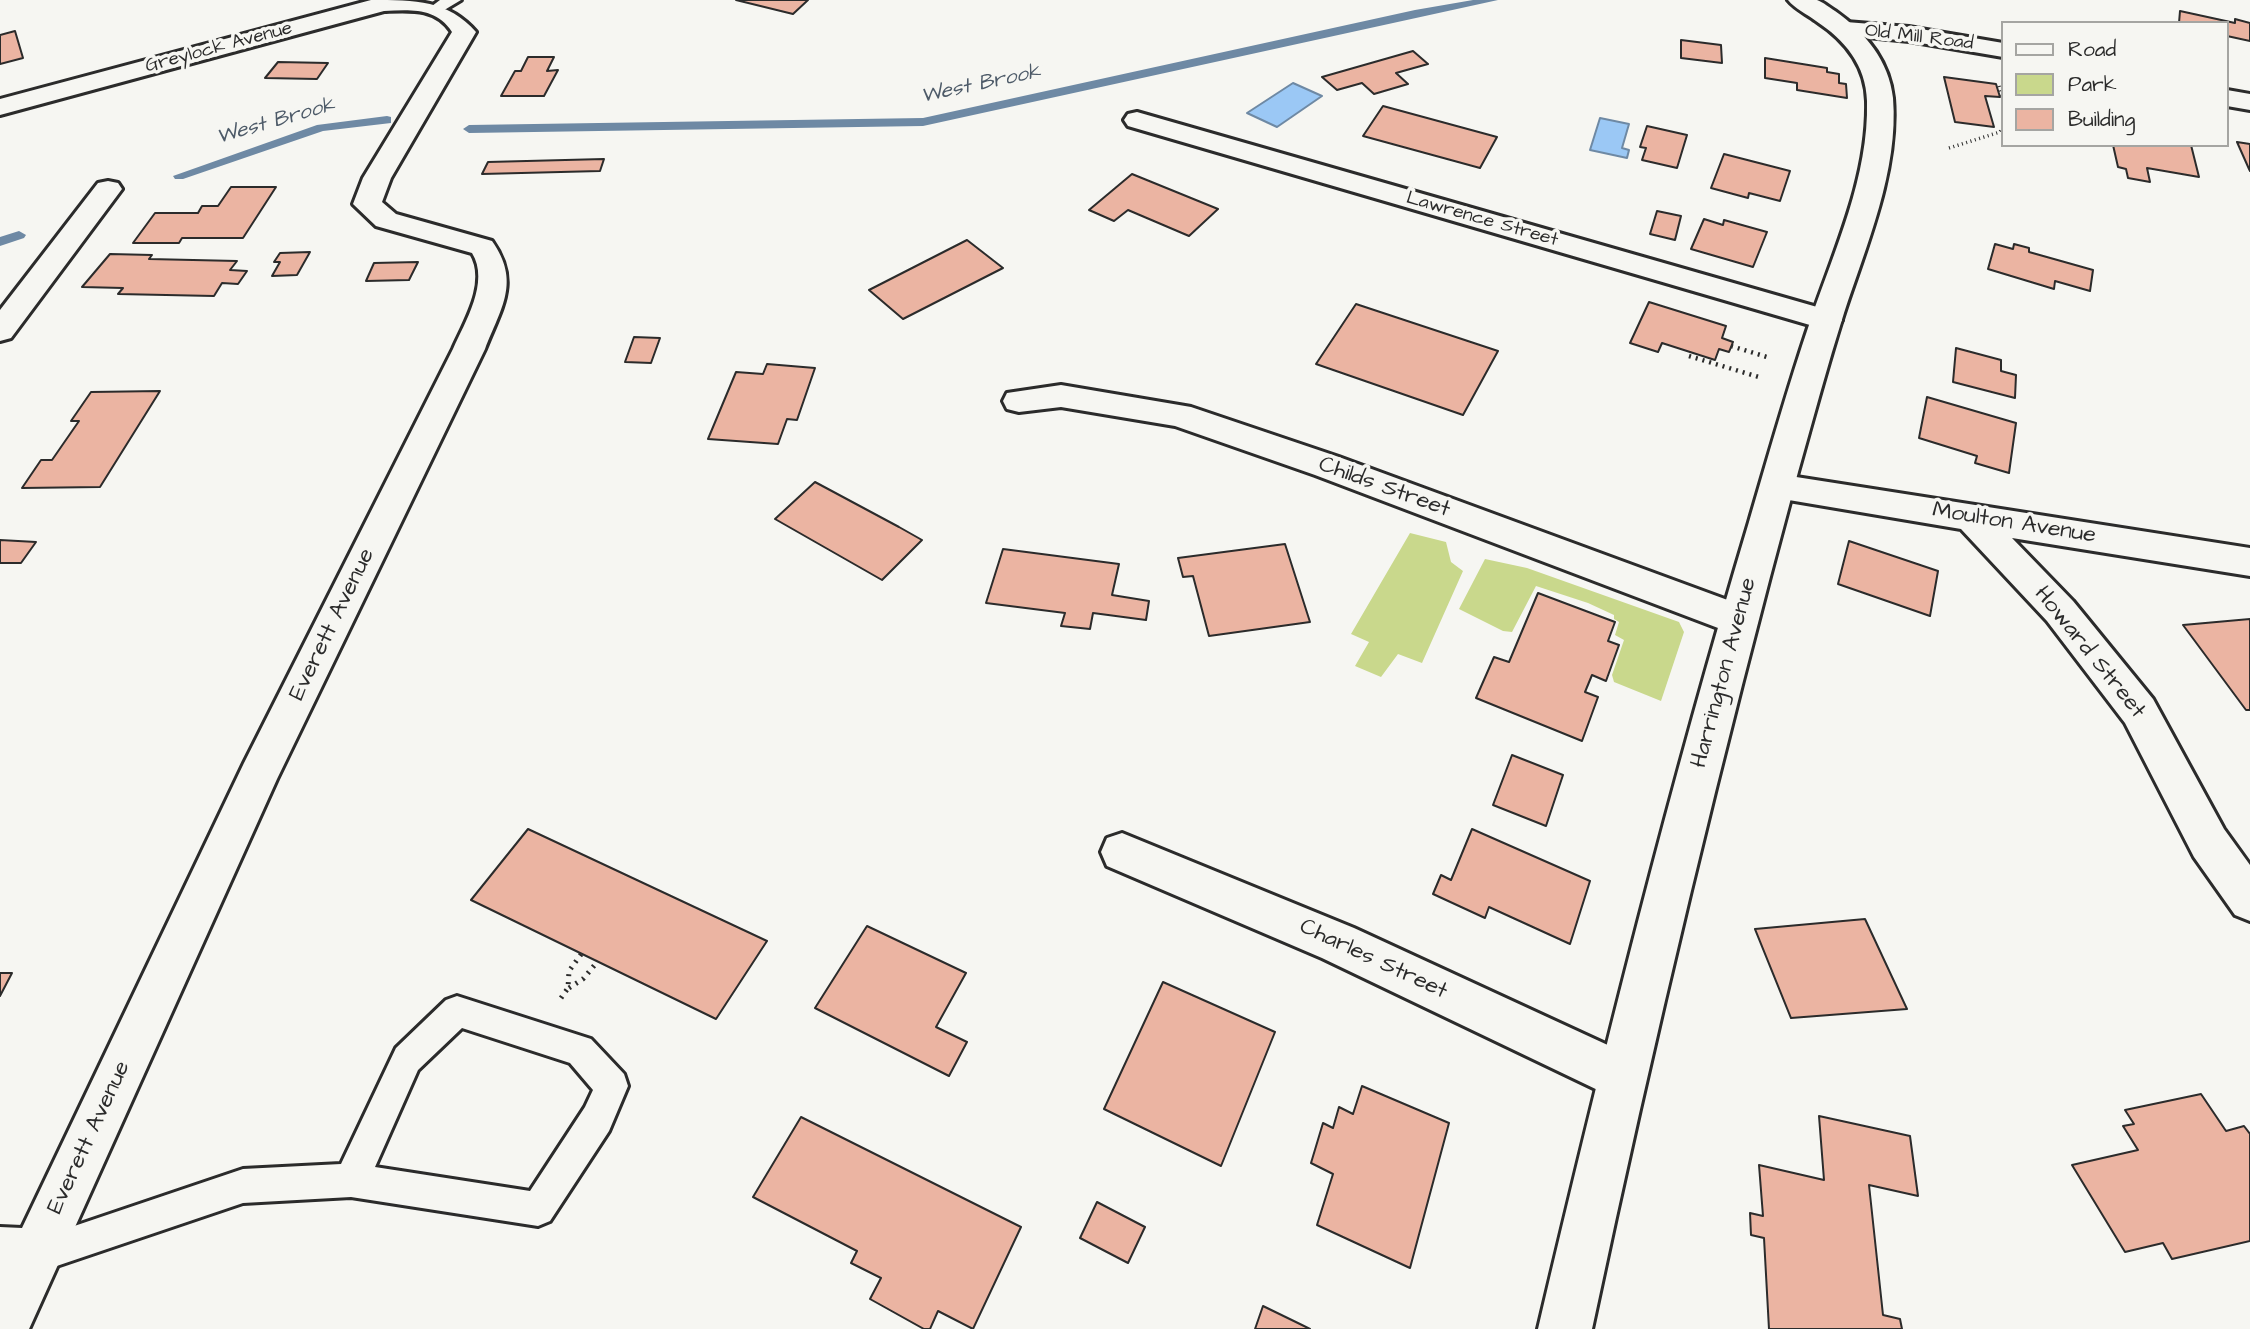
<!DOCTYPE html>
<style>
body{margin:0}
#map{position:relative;width:2250px;height:1329px;overflow:hidden;background:#f6f6f2;font-family:"Architects Daughter",sans-serif}
canvas{display:block}
.legend{position:absolute;left:2001px;top:21px;width:228px;height:126px;box-sizing:border-box;background:#f6f6f2;border:2px solid #a5a5a2;margin:0;padding:9px 12px;list-style:none;font-size:21px;color:#2b2b2b}
.legend li{display:flex;align-items:center;gap:14px;height:35px}
.legend b{width:35px;border:2px solid #a5a5a2}
</style>
<div id="map">
<canvas width="2250" height="1329"></canvas>
<ul class="legend">
<li><b style="height:9px;background:#f6f6f2"></b>Road</li>
<li><b style="height:19px;background:#c9d88c"></b>Park</li>
<li><b style="height:19px;background:#ebb4a2"></b>Building</li>
</ul>
</div>
<script>
const context = document.querySelector('canvas').getContext('2d');
context.lineJoin = 'round';
function fillPath(path, color) {
  context.fillStyle = color;
  context.fill(path, 'evenodd');
}
function trace(path, color, width, dash) {
  context.strokeStyle = color;
  context.lineWidth = width;
  context.lineCap = dash ? 'butt' : 'round';
  context.setLineDash(dash || []);
  context.stroke(path);
}
function write(font, color, halo, rows, align = 'center') {
  context.font = font + ' "Architects Daughter",sans-serif';
  context.lineWidth = 7;
  context.setLineDash([]);
  context.textBaseline = 'middle';
  context.strokeStyle = halo;
  context.fillStyle = color;
  for (const [text, x, y, turn = 0] of rows) {
    context.save();
    context.translate(x, y);
    context.rotate((+turn || 0) * Math.PI / 180);
    context.textAlign = isNaN(turn) ? turn : align;
    if (halo) context.strokeText(text, 0, 0);
    context.fillText(text, 0, 0);
    context.restore();
  }
}
fillPath(new Path2D(`
 M1410 533 1446 542 1451 562 1463 571 1422 663 1398 654 1381 677 1355 666 1369 642 1351 634Z
 M1485 559 1527 568 1679 622 1684 632 1661 701 1614 682 1612 675 1624 640 1615 635 1619 622 1614 619V615L1588 603 1536 586 1512 632 1503 631 1459 609Z`), '#c9d88c');
const water = new Path2D(`
 M1293 83 1322 96 1277 127 1247 113Z
 M1600 118 1629 124 1622 148 1629 150 1627 158 1590 150Z`);
fillPath(water, '#9bc8f5');
trace(water, '#6e89a4', 2);
fillPath(new Path2D(`
 M1473 0H1498L923 126 469 133 463 129 469 125 923 118 1415 10Z
 M387 116 391 117V123L323 131 183 179H175L173 176 317 125Z
 M19 231 26 235 24 238 0 246V237Z`), '#6e89a4');
const building = new Path2D(`
 M736 0H808L793 14Z
 M2180 11 2235 23V19L2250 23V41L2227 36V23H2179Z
 M15 31 23 58 0 64V35Z
 M1681 40 1721 45 1722 63 1681 58Z
 M1413 51 1428 64 1396 73 1408 84 1374 94 1362 83 1337 90 1322 77Z
 M528 57H554L547 71 558 70 544 96H501L515 71H521Z
 M1765 58 1827 68V72L1839 74V83L1846 84 1847 98 1797 90V83L1765 78Z
 M278 62 328 63 317 79 265 78Z
 M1944 77 1996 84 2000 97 1985 96 1994 127 1955 122Z
 M1383 106 1497 137 1480 168 1363 136Z
 M1647 126 1687 135 1677 168 1642 160 1646 148 1640 147Z
 M2237 142 2250 144V171L2249 169Z
 M2113 145H2191L2199 177 2147 168 2150 182 2128 178 2126 169 2118 167Z
 M1724 154 1790 171 1780 201 1749 193 1748 198 1711 188Z
 M604 159 600 171 482 174 488 162Z
 M1132 174 1218 209 1189 236 1128 210 1114 221 1089 210Z
 M231 187H276L243 238H182L179 243H133L155 213H198L202 206H218Z
 M1657 211 1681 216 1675 240 1650 234Z
 M1704 219 1723 225 1724 220 1767 232 1753 267 1691 249Z
 M967 240 1003 268 903 319 869 290Z
 M1995 244 2013 249 2014 244 2029 248V252L2093 270 2090 291 2055 281 2054 289 1988 269Z
 M310 252 297 275 272 276 280 262H274L280 253Z
 M110 254 152 255 149 259 237 261 230 270 247 271 238 284 222 283 214 296 118 294 123 288 82 287Z
 M418 262 409 280 366 281 374 263Z
 M1649 302 1726 326 1722 338 1733 342 1729 352 1719 349 1715 360 1662 343 1658 352 1630 343Z
 M1356 304 1498 351 1463 415 1316 364Z
 M634 337 660 338 651 363 625 362Z
 M1956 348 2001 360V371L2016 375 2015 398 1953 382Z
 M767 364 815 368 797 420 787 419 778 444 708 439 736 372 763 374Z
 M160 391 100 487 22 488 41 460H52L79 421H71L91 392Z
 M1927 397 2016 423 2009 473 1975 463 1977 456 1919 438Z
 M815 482 899 527 922 540 882 580 775 519Z
 M0 540 36 542 21 563H0Z
 M1849 541 1938 571 1930 616 1838 584Z
 M1285 544 1310 622 1209 636 1193 576 1183 577 1178 558Z
 M1003 549 1119 564 1112 595 1149 601 1146 620 1093 613 1090 629 1061 626 1065 613 986 603Z
 M1538 593 1615 622 1608 641 1619 645 1606 681 1592 675 1585 692 1598 697 1582 741 1476 698 1494 657 1509 662Z
 M2250 619V710H2246L2183 625Z
 M1512 755 1563 775 1546 826 1493 805Z
 M528 829 767 941 716 1019 471 900Z
 M1472 829 1590 881 1570 944 1489 907 1485 918 1433 894 1441 875 1451 880Z
 M1865 919 1907 1009 1791 1018 1755 929Z
 M867 926 966 973 936 1027 967 1042 949 1076 815 1008Z
 M0 973H12L0 996Z
 M1163 982 1275 1032 1221 1166 1104 1109Z
 M1362 1086 1449 1123 1410 1268 1317 1225 1333 1174 1311 1163 1323 1123 1333 1128 1339 1107 1353 1114Z
 M2201 1094 2226 1131 2244 1126 2250 1134V1241L2172 1259 2163 1243 2125 1252 2072 1165 2138 1150 2123 1126 2134 1124 2125 1110Z
 M1819 1116 1910 1136 1918 1196 1869 1185 1883 1315 1900 1319 1902 1329H1769L1764 1238 1751 1235 1750 1213 1763 1216 1759 1165 1824 1180Z
 M801 1117 1021 1227 973 1329 938 1311 930 1329H924L870 1299 881 1278 851 1263 857 1251 753 1197Z
 M1097 1202 1145 1227 1128 1263 1080 1238Z
 M1263 1306 1302 1325 1310 1329H1255Z`);
fillPath(building, '#ebb4a2');
trace(building, '#2b2b2b', 2);
const service = new Path2D(`
 M440 0H461L446 9H434L432 6Z
 M457 996 591 1039 624 1074 628 1086 609 1131 550 1221 538 1226 351 1197 243 1203 36 1273 24 1267 18 1255 24 1243 243 1169 341 1164 396 1048 446 1000ZM462 1028 570 1063 593 1090 585 1107 530 1191 375 1167 418 1070Z`);
const minor = new Path2D(`
 M371 0C416 0 448 0 476 32L391 178 382 202 396 214 492 241C521 282 501 308 485 349L277 779 29 1329H0V1227L22 1228 244 763 453 349C465 322 490 282 472 253L376 226 353 204 363 178 452 32C436 7 410 10 384 11L0 115V99Z
 M1137 112 1838 313 1842 320 1838 327 1827 330 1128 126 1124 120 1128 114Z
 M108 181 118 183 122 189 11 338 0 341V310L98 183Z
 M1061 385 1191 407 1339 457 1752 609 1758 620 1752 631 1739 635 1726 631 1315 475 1175 426 1061 407 1019 412 1007 409 1003 401 1007 393Z
 M1777 474 2250 548V576L2012 538 2073 601 2153 699 2224 829 2250 865V921L2235 915 2194 857 2125 723 2047 621 1961 529 1765 496 1760 487 1765 478Z
 M1122 833 1354 928 1638 1059 1645 1076 1638 1093 1621 1100 1604 1093 1322 958 1107 866 1101 852 1107 838Z`);
const tertiary = new Path2D(`
 M1846 22 1909 27 2003 43V57L1909 41 1837 34 1834 29 1837 24Z
 M2227 90 2250 94V110L2227 106Z`);
const secondary = new Path2D(`
 M1788 0C1797 0 1809 0 1817 0 1823 2 1830 8 1835 11 1865 32 1889 61 1893 98 1899 170 1866 246 1844 313 1827 366 1813 419 1798 472 1721 756 1653 1041 1592 1329H1538C1602 1058 1669 788 1749 522 1769 454 1788 386 1811 319 1835 249 1869 176 1867 101 1866 65 1845 40 1816 21 1807 14 1795 9 1788 0Z`);
trace(service, '#2b2b2b', 6);
trace(minor, '#2b2b2b', 6);
trace(tertiary, '#2b2b2b', 6);
trace(secondary, '#2b2b2b', 6);
trace(new Path2D(`
 M1999 86 2003 98
 M2003 99V113
 M1949 148 2000 132 2003 127`), '#2b2b2b', 3.5, [1, 3.5]);
trace(new Path2D(`
 M1731 346 1767 357
 M1689 356 1762 378`), '#2b2b2b', 4.5, [2, 5]);
trace(new Path2D(`
 M569 988 583 979 598 961
 M561 998 568 988 569 971 582 953`), '#2b2b2b', 5, [2, 6]);
fillPath(service, '#f6f6f2');
fillPath(minor, '#f6f6f2');
fillPath(tertiary, '#f6f6f2');
fillPath(secondary, '#f6f6f2');
write('19px', '#2b2b2b', '#f6f6f2', [
 ["Old Mill Road",1919,38,7],
 ["Greylock Avenue",219,48,-15],
 ["Lawrence Street",1482,220,16]
]);
write('italic 21px', '#4d5a68', '#f6f6f2', [
 ["West Brook",981,85,-12],
 ["West Brook",276,122,-16]
]);
write('23px', '#2b2b2b', '#f6f6f2', [
 ["Childs Street",1384,488,20],
 ["Moulton Avenue",2014,524,9],
 ["Everett Avenue",333,625,-64],
 ["Howard Street",2089,653,51],
 ["Harrington Avenue",1725,673,-75],
 ["Charles Street",1373,960,25],
 ["Everett Avenue",90,1138,-65]
]);
</script>
